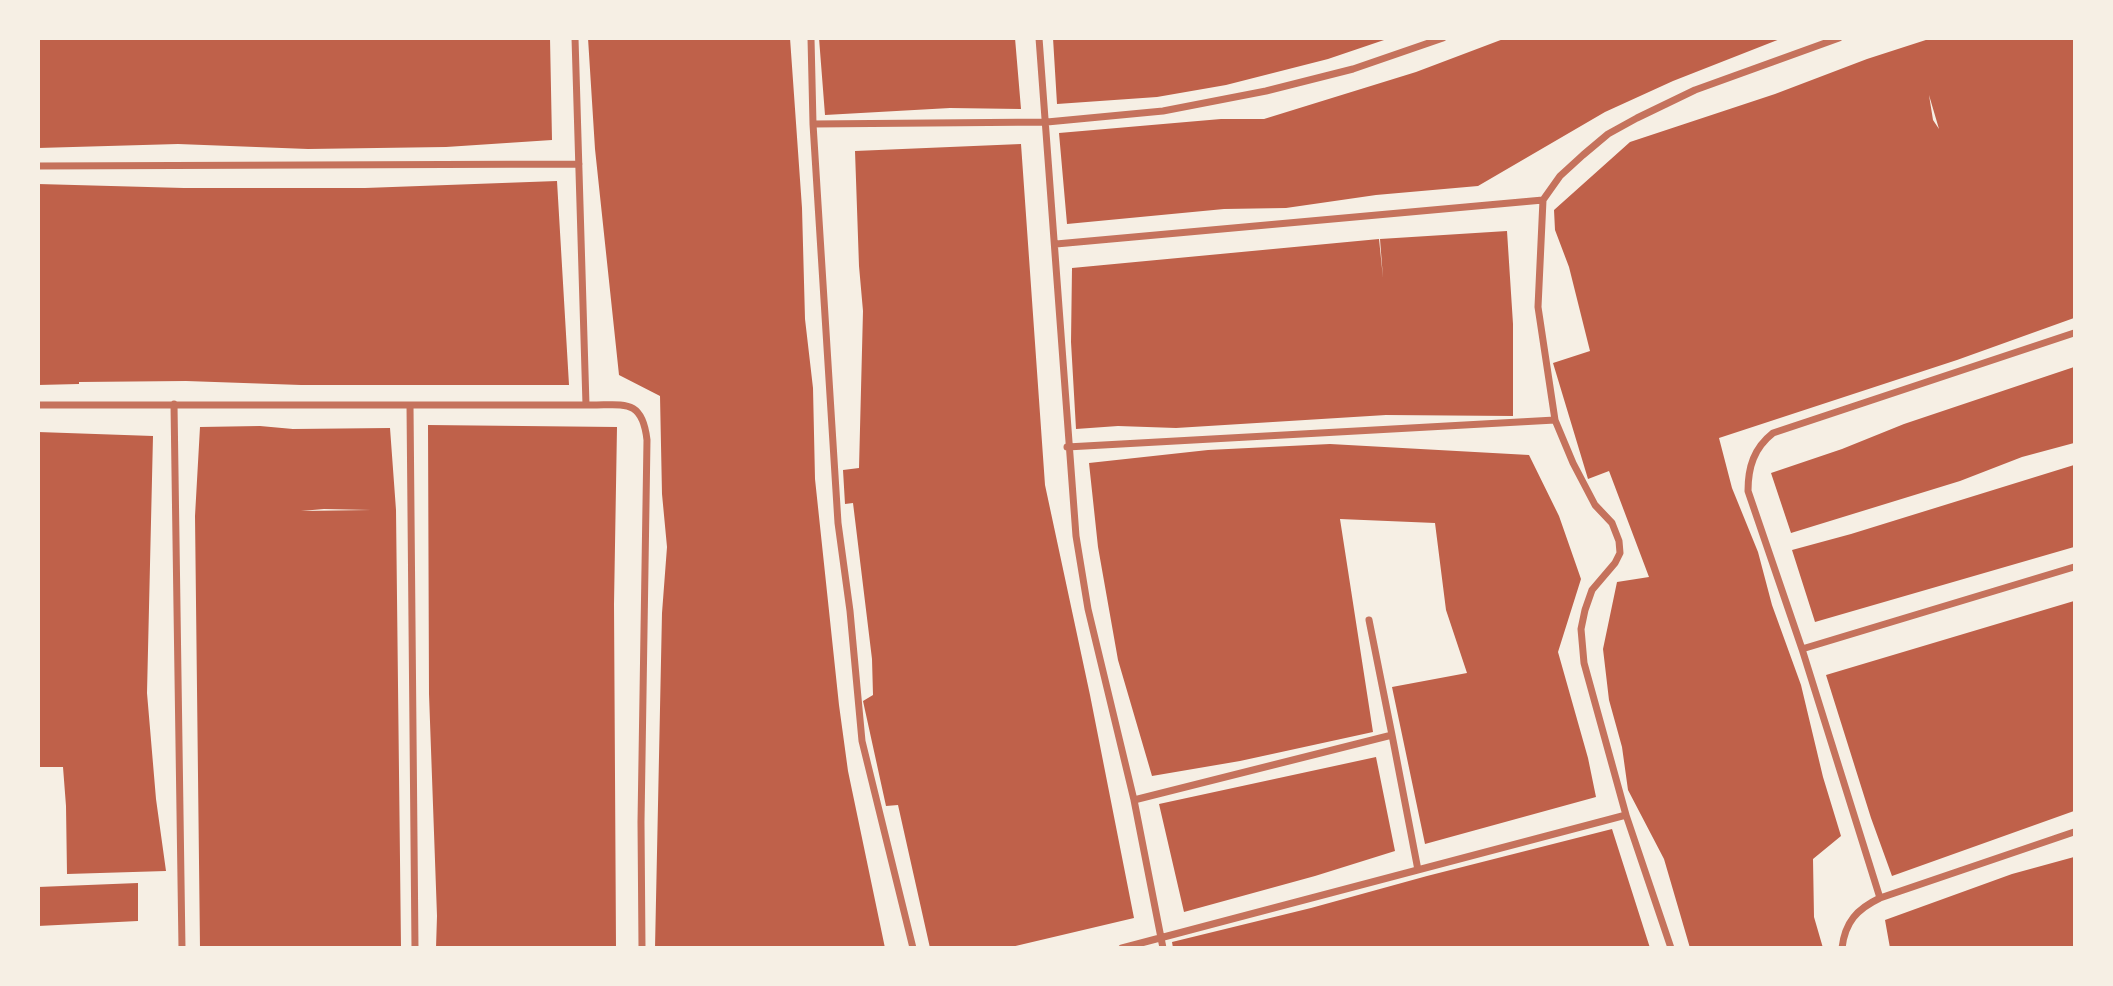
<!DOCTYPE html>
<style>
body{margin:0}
#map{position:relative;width:2113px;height:986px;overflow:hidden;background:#f6efe4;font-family:Commissioner,sans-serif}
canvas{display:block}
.frame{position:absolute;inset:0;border:40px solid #f6efe4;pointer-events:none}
</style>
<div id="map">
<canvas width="2113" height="986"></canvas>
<div class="frame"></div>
</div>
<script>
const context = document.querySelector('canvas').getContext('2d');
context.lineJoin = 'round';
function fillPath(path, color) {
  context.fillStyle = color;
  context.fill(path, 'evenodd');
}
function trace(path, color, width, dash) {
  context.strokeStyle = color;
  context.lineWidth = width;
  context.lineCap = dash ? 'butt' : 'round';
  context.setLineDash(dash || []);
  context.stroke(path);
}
fillPath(new Path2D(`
 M38 38H550L552 140 446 147 308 149 178 144 38 148Z
 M588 38H790L802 208 805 319 813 388 815 479 839 705 848 771 885 948H655L662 613 667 547 662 494 660 396 619 375 595 149Z
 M819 38H1015L1021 109 950 108 825 115Z
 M1053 38H1387V39L1328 59 1226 85 1157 97 1057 104Z
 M1506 38 1780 39 1673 81 1605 112 1478 186 1376 195 1286 208 1224 209 1067 224 1059 133 1221 119H1264L1416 72Z
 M1932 38H2074V318L1957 360 1719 438 1732 488 1758 552 1772 605 1801 685 1823 777 1841 836 1813 859 1814 917 1823 948H1690L1664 859 1628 790 1622 747 1609 700 1603 649 1617 582 1649 577 1609 471 1588 479 1553 363 1590 351 1569 267 1555 230 1554 210 1630 142 1775 94 1867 59ZM1929 95 1939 129 1933 120Z
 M1021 144 1045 485 1090 695 1134 918 1007 948H930L898 805 886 806 863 701 873 695 872 659 853 503 845 504 843 470 859 468 863 311 859 266 855 151Z
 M557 181 569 385H301L186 381 79 382V384L38 385V184L184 188H365Z
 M1507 231 1513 324V416L1386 415 1176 428 1118 426 1076 429 1071 342 1072 268 1379 239 1383 278 1380 239Z
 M2074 367V443L2022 457 1960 481 1791 533 1771 473 1842 449 1904 424Z
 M428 425 617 427 614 604 616 948H436L437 916 429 694Z
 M260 426 293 429 390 428 396 510 401 948H200L195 516 200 427ZM324 509 371 510 301 511Z
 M38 432 153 436 147 693 156 799 166 871 67 874 66 806 63 767H38Z
 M1330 444 1529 455 1559 516 1581 579 1558 652 1588 758 1596 797 1425 844 1392 687 1467 673 1446 610 1435 523 1340 519 1373 732 1240 761 1152 776 1118 660 1098 547 1089 463 1208 450Z
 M2074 465V547L1815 622 1792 550 1851 534Z
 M2074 601V811L1892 876 1871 818 1826 675Z
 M1376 757 1395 851 1315 876 1184 912 1159 804Z
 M1612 829 1650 948H1173L1172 942 1311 908 1427 876Z
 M2074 857V948H1890L1885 920 2012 874Z
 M138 883V921L38 926V887Z`), '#bf614a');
trace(new Path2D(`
 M575 38 586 405
 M811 38 813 124 838 523 850 611 862 741 913 948
 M1039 38 1076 536 1088 609 1134 800 1163 948
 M813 124 1047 122 1163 111 1266 91 1353 69 1443 38
 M38 166 579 164
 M1056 244 1543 200
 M174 404 182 948
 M38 405H586C622 406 642 396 647 440L641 822 642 948
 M410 405 415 948
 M1067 447 1555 420
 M1369 620 1392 735
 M1802 649 2074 567
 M1134 800 1392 735 1418 870
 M1880 898 1802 649 1748 491C1748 467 1754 448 1773 433L2074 333
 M1122 948 1626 815
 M1671 948 1626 815 1584 663 1581 629 1585 610 1592 590 1615 563 1620 553 1619 541 1612 523 1595 505 1573 463 1555 420 1538 307 1543 200 1560 176 1583 155 1608 134 1637 118 1695 90 1839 38
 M1842 948C1845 922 1857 909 1880 898L2074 832`), '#c5725c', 7);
</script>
